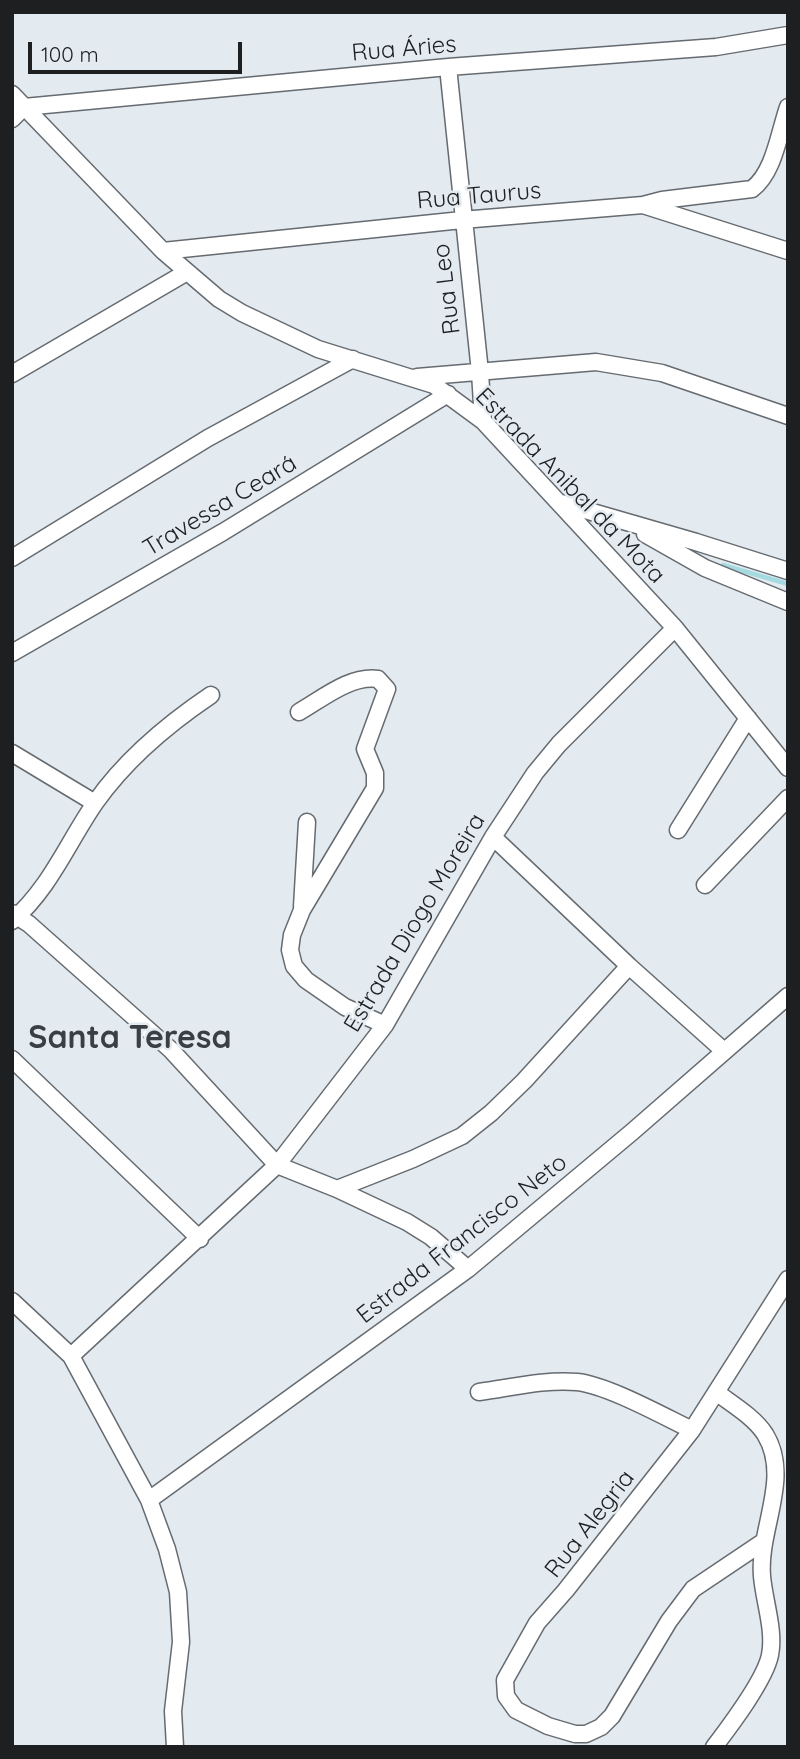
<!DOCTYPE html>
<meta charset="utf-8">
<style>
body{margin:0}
#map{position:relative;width:800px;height:1759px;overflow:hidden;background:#e3eaf0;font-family:Quicksand,sans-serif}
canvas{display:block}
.frame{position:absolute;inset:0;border:14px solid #1d1f21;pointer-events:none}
.scale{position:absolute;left:28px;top:42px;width:214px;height:32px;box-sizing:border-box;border:4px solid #1d1f21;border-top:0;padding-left:9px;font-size:21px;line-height:24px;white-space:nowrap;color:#1d1f21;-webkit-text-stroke:5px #e3eaf0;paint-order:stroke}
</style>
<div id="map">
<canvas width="800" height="1759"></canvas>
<div class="frame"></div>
<div class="scale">100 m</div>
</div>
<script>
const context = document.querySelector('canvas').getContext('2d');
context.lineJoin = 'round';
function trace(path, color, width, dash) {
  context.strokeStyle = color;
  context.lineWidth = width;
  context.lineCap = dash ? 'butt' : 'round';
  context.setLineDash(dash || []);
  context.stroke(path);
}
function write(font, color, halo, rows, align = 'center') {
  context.font = font + ' Quicksand,sans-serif';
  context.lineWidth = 5;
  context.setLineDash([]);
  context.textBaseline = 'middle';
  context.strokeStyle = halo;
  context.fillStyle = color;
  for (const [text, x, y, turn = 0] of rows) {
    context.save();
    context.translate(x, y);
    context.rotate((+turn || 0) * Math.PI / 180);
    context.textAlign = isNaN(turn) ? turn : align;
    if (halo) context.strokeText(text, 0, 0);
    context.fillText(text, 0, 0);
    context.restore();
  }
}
trace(new Path2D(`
 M723 565 788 584`), '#a4dae0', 4.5);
const minor = new Path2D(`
 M448 67 480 372 483 421
 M12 94 163 251 219 299 242 313 318 349 434 385 483 421 675 628 788 768
 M12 119 24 107 448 67 716 47 788 35
 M643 205 788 251
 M163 251 462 220 643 205 662 200 752 189C774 173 779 133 788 107
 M12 374 187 272
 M417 377 596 362 662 373 788 416
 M561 503 696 542 788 571
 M645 534 705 568 788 602
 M12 558 208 438 353 359
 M12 653 223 532 448 394
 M299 712C322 699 350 675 378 679L387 689 365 749 375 773V788L302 910 292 935 290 950 294 966 306 980 345 1007 385 1025
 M12 753 95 803
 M678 830 748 718
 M493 837 629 966 724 1051
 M705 885 788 798
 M302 907 307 822
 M12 913 29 924 171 1050 277 1165 337 1189 407 1222 431 1237 468 1269
 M12 921C50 888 67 844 95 803 125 760 168 724 211 695
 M12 1059 200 1239
 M337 1189 413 1159 462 1136 491 1113 524 1081 629 966
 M12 1301 71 1356 149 1500 167 1549 178 1592 181 1642 173 1711 175 1747
 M71 1356 277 1165 385 1025 493 837 535 773 559 744 675 628
 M479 1392C510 1388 545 1379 577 1382 607 1385 663 1416 692 1430
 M149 1500 468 1269 632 1132 788 996
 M763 1542 693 1589 669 1621 612 1716 601 1727 586 1734H575L548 1726 516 1710 506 1696 505 1680 537 1623 566 1590 692 1430 788 1279
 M714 1747C730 1726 765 1680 770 1655 775 1630 764 1601 762 1576 758 1529 792 1478 765 1434 754 1417 732 1404 716 1392`);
trace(minor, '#656b70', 19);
trace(minor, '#fff', 16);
write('24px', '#1d1f21', '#e3eaf0', [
 ["Rua Áries",404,49,-5],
 ["Rua Taurus",479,196,-5],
 ["Rua Leo",447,289,-97],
 ["Estrada Anibal da Mota",570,486,46],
 ["Travessa Ceará",220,506,-31],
 ["Estrada Diogo Moreira",415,923,-59],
 ["Estrada Francisco Neto",462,1239,-38],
 ["Rua Alegria",590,1524,-52]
]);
write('bold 32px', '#3a3f44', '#e3eaf0', [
 ["Santa Teresa",130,1038]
]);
</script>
